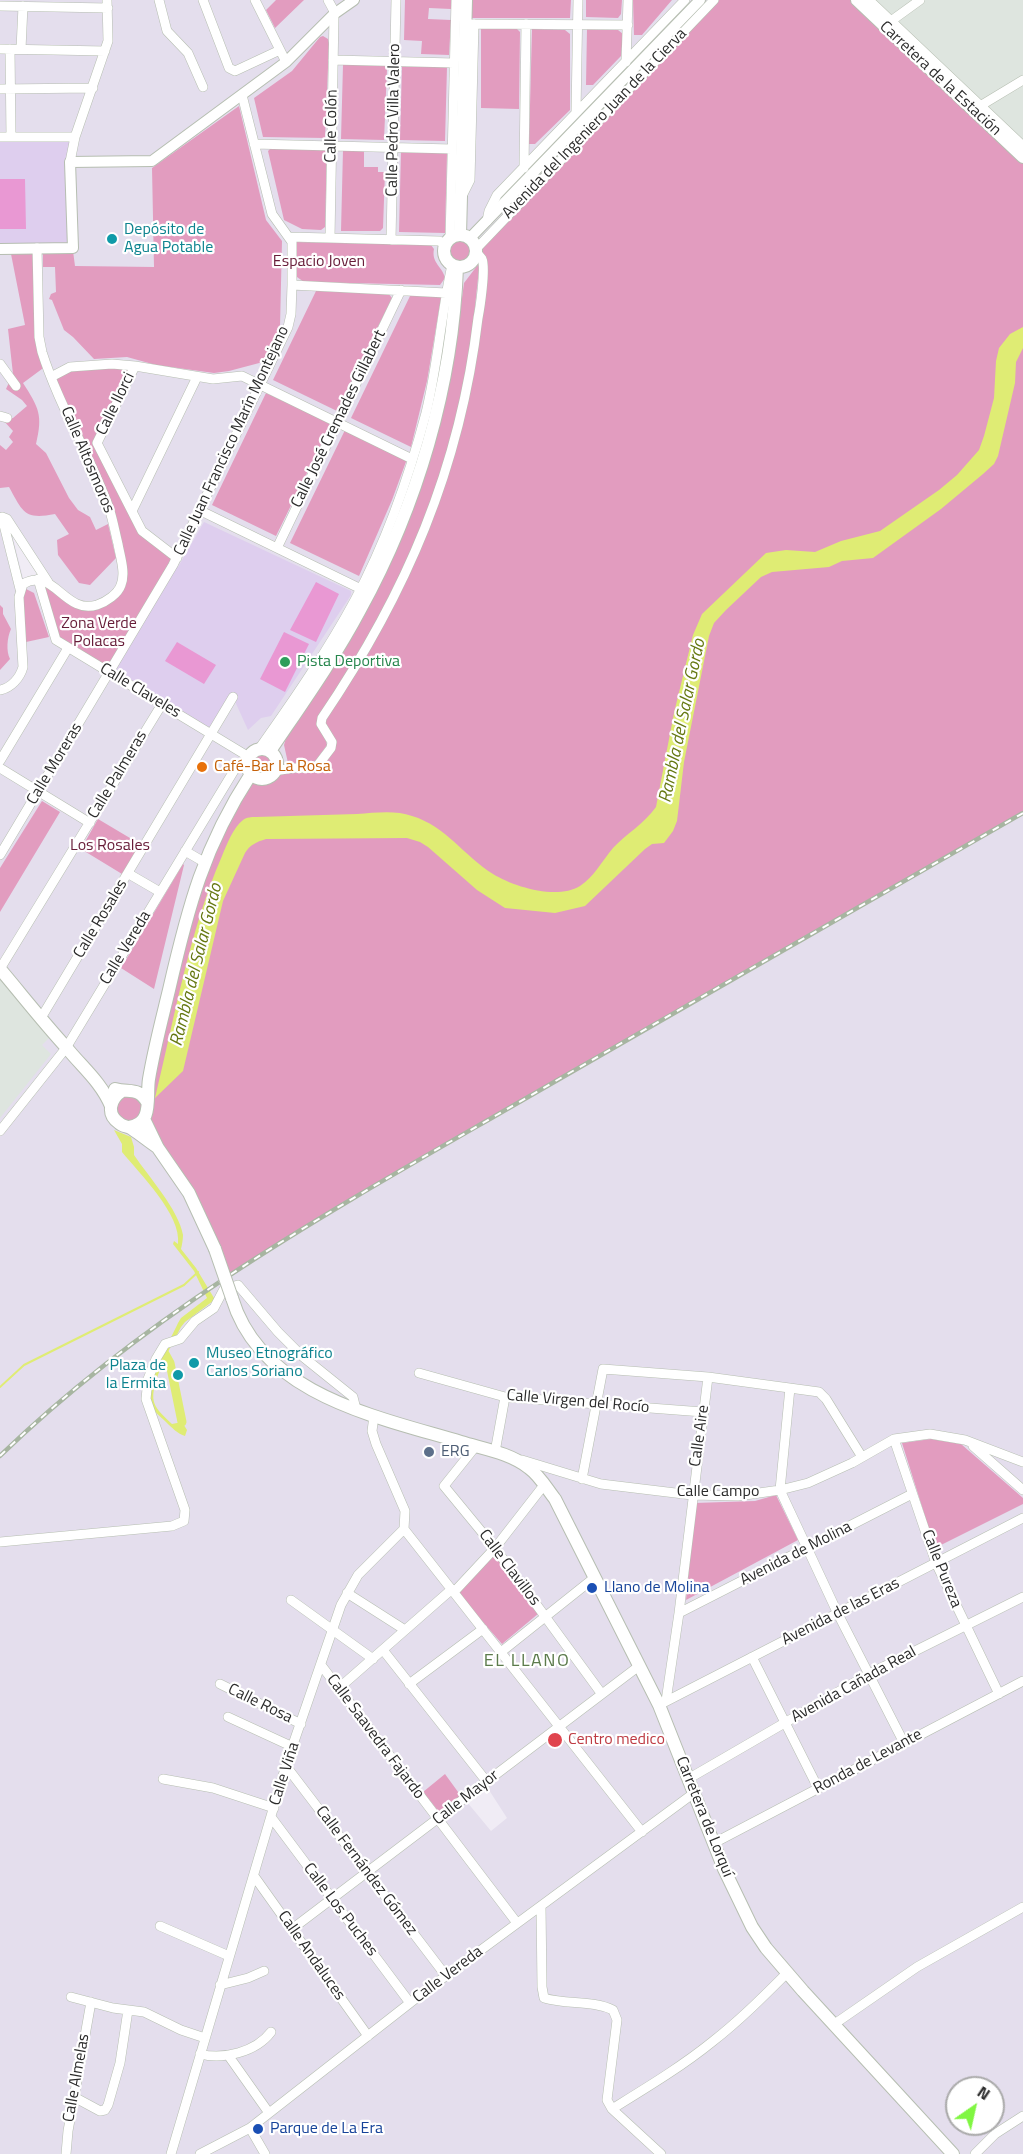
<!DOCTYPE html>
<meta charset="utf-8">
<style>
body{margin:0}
#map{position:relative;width:1023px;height:2154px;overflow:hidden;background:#e4deed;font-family:"Titillium Web",sans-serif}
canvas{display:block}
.north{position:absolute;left:945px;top:2076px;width:60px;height:60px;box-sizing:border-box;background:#fff;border:2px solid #aaa;border-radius:50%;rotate:34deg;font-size:16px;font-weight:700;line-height:24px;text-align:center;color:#2b2b2b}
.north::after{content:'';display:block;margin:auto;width:21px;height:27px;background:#80f642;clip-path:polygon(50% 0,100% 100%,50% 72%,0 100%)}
</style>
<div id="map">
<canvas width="1023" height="2154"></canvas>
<div class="north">N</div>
</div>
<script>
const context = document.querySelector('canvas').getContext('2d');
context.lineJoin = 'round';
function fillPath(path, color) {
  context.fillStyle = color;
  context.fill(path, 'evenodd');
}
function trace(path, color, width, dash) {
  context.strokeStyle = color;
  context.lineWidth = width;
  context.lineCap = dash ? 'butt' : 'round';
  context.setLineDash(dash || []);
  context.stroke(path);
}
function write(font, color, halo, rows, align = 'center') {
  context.font = font + ' "Titillium Web",sans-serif';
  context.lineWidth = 4.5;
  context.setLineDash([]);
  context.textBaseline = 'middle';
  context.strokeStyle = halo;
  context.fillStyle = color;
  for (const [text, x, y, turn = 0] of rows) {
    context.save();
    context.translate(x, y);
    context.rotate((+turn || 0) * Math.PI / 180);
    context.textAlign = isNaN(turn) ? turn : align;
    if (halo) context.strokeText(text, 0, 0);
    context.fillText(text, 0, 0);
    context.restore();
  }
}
fillPath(new Path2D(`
 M856 0H1023V157Z
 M0 978 49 1038 42 1045 51 1054 0 1118Z`), '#dee5df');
fillPath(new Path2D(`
 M0 137H75L73 248 0 249Z
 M204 522 351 591V595L271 716 261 718 248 730 233 697 211 734 110 673 175 561 178 567Z`), '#deceee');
fillPath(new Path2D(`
 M276 0H304L275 28 266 10Z
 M405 0H451V9L429 8 428 19 451 20 449 55 421 54 422 41 404 40Z
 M472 0H571L570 18H472Z
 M586 0H622L621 14 618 18 586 17Z
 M633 0H672L642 35H634Z
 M714 0H857L1023 157V813L418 1161 225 1277 214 1247 160 1152 148 1111V1087L210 848 255 777 263 778 272 774 312 768 331 748 321 724 413 557 463 406 483 262 477 253Z
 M516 28 520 32 519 109 481 108V29Z
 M532 29 565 30 570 34V110L535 144H529Z
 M587 29 618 30 623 34 621 56 593 85H586Z
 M323 36 328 39 329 44 325 138 263 137 254 98 292 71 320 37Z
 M343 65H384L387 69 384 140 341 139Z
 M402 66 447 67 445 141 400 140Z
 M239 106 266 220 282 241 280 327 263 362 229 371 214 373 156 365 127 357 94 359 73 337 64 330 52 300 49 299 51 294 56 292 55 267H43V253L73 251 75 266 154 267 152 168Z
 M271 148 324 149 327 153 325 227 321 230 302 229 284 220 268 151Z
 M343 150 364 151V167H378V172H385L383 228 380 231H341Z
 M401 151 447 153 445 233 399 232Z
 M445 251a15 15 0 1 1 30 0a15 15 0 1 1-30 0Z
 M297 242 431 245 434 249C431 263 443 267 445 278L440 285 304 282 297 277Z
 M37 253 39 337 46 366 23 383C39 408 43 415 36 444L46 453 69 498 78 510 90 517 96 530 108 524 116 558 90 585 79 583 58 555 57 540 69 534 55 514C24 520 23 512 9 487L0 488V445L6 450 13 442 9 437 13 431 3 420 13 418 27 406 22 400 6 389 13 374 8 329 25 325 11 254Z
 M480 262C475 300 473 338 466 375 447 475 407 570 357 658 346 678 332 696 319 715L327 745 314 763H288L284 745 286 738 363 618 396 549 457 335 464 283Z
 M316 291 388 293 392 298 337 411 273 380Z
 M411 294 438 295 441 298 427 381 411 447 351 418Z
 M135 366 97 441 142 531 177 558 110 673 56 640 43 579 67 599 97 604 122 583 110 510 51 377 62 371Z
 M266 393 329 422 330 426 276 536 212 505Z
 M345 430 407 459 392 500 359 576 290 543Z
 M26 589 34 593 49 637 26 642 22 595Z
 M0 605 3 608V614L11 629C7 638 6 651 10 659L0 670Z
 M249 764a13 13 0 1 1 26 0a13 13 0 1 1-26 0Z
 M42 801 60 812 0 912V868Z
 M98 819 140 844 122 874 81 849Z
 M183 864 184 865 154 989 121 968Z
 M122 1093 145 1102 139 1122 119 1121 114 1100Z
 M931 1439 961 1444 1023 1498V1504L935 1548 902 1443Z
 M776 1495 798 1540 686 1600 695 1503 755 1501Z
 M495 1554 539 1613 502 1644 457 1592Z
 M445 1774 461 1796 439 1812 423 1792Z`), '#e29cbf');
fillPath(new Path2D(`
 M0 179H25L26 229H0Z
 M316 582 339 594 316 642 290 630Z
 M284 632 309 644 285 692 260 679Z
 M177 642 216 665 204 684 165 661Z`), '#e998d3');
fillPath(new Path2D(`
 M12 534 38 574 23 578Z
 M487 1787 507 1818 491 1831 467 1802Z`), '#f0ecf5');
fillPath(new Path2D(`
 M1023 327V348L1016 362 1015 383 998 456 994 464 983 474 941 509 873 558 842 561 829 567 772 572 761 577 726 610 714 623 709 636 684 762 677 821 673 831 664 843 652 844 645 849 585 906 555 913 505 908 477 890 428 847 420 842 407 838 266 839C256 842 250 845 245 853L223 901 183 1071 155 1098C175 1016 189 932 222 856 227 844 233 828 243 820 247 817 251 817 256 817 290 816 323 815 357 814 375 813 395 810 412 816 446 826 464 856 493 874 514 887 557 900 580 886 594 877 602 861 613 848 626 834 644 824 656 807L674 713 693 635 702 614 766 553 786 550 815 552 841 541 880 531 939 490 957 475 979 450 984 436 994 398 996 361 999 348 1010 334Z
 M114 1130 131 1137 134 1147V1155C148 1176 179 1210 183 1235 183 1239 182 1245 181 1249L196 1268 214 1298 213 1301 185 1322 181 1327C173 1343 149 1384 154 1402 156 1410 166 1418 172 1424L182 1422 187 1430 185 1436C178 1434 171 1427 166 1422 161 1417 152 1410 150 1404 145 1382 169 1343 178 1323L181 1318 207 1298 194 1271 173 1244 174 1241 178 1244C182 1215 139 1173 122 1152V1144Z`), '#dfec74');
trace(new Path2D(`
 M0 1387 24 1365 184 1285 198 1272`), '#dfec74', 2);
trace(new Path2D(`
 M165 1354 170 1363 182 1422`), '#dfec74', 9);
const minor = new Path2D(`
 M159 0 167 31 188 53 203 87
 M203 0 229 68 235 71 280 50
 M255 0 286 62
 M328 0 335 13
 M869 0 1023 146
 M0 6 108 8
 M891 21 920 0
 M470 24 628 25
 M0 49 105 51
 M10 49 11 137
 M21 49 23 6
 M333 60 454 63
 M626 62 628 0
 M0 89 93 88
 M980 106 1023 80
 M576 112 578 0
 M0 137H75
 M254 144 452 149
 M70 162 75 137 108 41 107 0
 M524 168 526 24
 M461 198 470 180 474 24
 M487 221 489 211 497 195 685 0
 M290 237 439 241 446 244
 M330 238 334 14
 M450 239 456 0
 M391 240 396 0
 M476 249 714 0
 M292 285 446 293
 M0 364 16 386
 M135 366 97 443 142 531 177 558
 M51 377 70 367 112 364 135 366 213 379 242 376 412 459
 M0 416 7 418
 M199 510 361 589
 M132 511 197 377
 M277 548 401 290
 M38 579 56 640 249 757
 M20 589 2 517 7 519 48 582
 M0 690C11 688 20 678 23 667L19 597 23 584C54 566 64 615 97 605 106 602 118 594 121 585 126 573 120 556 118 544 115 532 113 520 109 508 90 455 59 406 42 352L39 337 37 248
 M259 749C293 701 327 652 355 600 386 542 409 477 426 413 438 364 441 314 452 265
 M0 761 68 648
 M0 768 90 823
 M274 771 294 768H312L318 765 331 748 332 742 321 724 322 718C406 594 460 469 478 318 480 308 486 268 482 259 482 259 477 253 477 253
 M185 851 204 862
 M0 855 173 565 288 327 291 314 292 285V242L272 214 242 95
 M129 874 160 892
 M0 969 162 704
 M41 1018 233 697
 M0 1131 66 1048 235 769 247 765
 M419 1373 505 1397 703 1412
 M790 1388 780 1490 838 1614 904 1743
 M894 1439 936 1563 999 1694
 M476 1446 444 1486 495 1548 601 1693
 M973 1446 1023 1490
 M495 1452 505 1397
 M522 1460 601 1484 692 1495 738 1496 780 1490 808 1483 852 1463 894 1439 930 1434 965 1440 1023 1462
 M582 1479 603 1369 708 1377 819 1392 826 1399 862 1457
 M404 1529 642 1832
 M0 1542 172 1526 184 1521 185 1510 146 1399 148 1379 156 1359 165 1344 180 1339 195 1321 214 1308 224 1289 238 1285 278 1332 302 1356 353 1397 356 1409
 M454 1592 495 1548 544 1485
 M347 1593 405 1630
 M291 1600 373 1659
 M679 1613 912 1494
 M383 1650 487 1782
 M501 1652 594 1578
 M752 1657 818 1788
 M321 1665 517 1923
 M220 1684 301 1724
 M409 1684 483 1629
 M339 1688 452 1589
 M666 1701 679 1613 708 1377
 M659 1705 1023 1518
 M228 1717 293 1747
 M286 1766 446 1976
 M163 1779 213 1788 274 1808
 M688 1779 869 1674 1023 1597
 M271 1817 410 2003
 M714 1843 1023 1681
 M254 1876 368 2036
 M541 1906 542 1987 544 1998C567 2005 592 2000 613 2010L617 2020 607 2100 612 2109 661 2154
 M160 1926 229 1956
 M292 1929 639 1666
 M220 1985 248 1978 264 1971
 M71 1997 113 2008 144 2012 181 2030 205 2038
 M833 2025 917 1967 1023 1907
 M200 2054C223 2060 256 2052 271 2032
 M228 2055 269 2113
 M74 2097 100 2111 105 2110 108 2105 120 2063 128 2010
 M612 2109C646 2088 681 2067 712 2042 739 2021 763 1997 787 1973
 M250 2128 265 2154
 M66 2154 68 2131 91 2002
 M171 2154 287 1762 341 1605 358 1575 404 1529 405 1511 376 1444 372 1431 374 1416
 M200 2154 250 2128 424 1992 694 1793
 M975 2154 995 2134 1023 2116`);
const tertiary = new Path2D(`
 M470 238 700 0
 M0 249 73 248 70 162 152 161 286 62 334 14 354 0`);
const secondary = new Path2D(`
 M857 0 1023 157
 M460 235 466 0
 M444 251a16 16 0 1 1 32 0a16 16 0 1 1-32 0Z
 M247 764a15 15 0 1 1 30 0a15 15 0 1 1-30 0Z
 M270 751C301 705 334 659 360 610 417 506 453 385 457 267
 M0 969C22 995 43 1022 66 1047 82 1067 101 1082 111 1106
 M115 1089C129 1093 139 1087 147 1102
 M122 1091C110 1099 106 1114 119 1123 123 1127 128 1126 132 1129 141 1135 148 1141 157 1147
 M144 1119 158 1148 189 1193 215 1249
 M129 1127C154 1124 146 1097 149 1079 154 1049 162 1019 169 990 188 907 204 846 251 774
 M232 1298C261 1395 378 1417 461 1442 484 1449 510 1453 529 1468 540 1476 547 1489 555 1499L659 1705 724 1869 752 1927 766 1948 803 1991 953 2154`);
trace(minor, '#b6beb1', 10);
trace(tertiary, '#b6beb1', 12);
trace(secondary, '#b6beb1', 14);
trace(minor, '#fff', 9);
trace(tertiary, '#fff', 10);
trace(secondary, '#fff', 12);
const rail = new Path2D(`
 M0 1456C145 1315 321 1216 495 1116 671 1014 847 914 1023 813`);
trace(rail, '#a7b5a1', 4.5);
trace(rail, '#fff', 2, [7]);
const secondaryBridge = new Path2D(`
 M215 1249 232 1298`);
trace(secondaryBridge, '#b6beb1', 14, []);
trace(secondaryBridge, '#fff', 12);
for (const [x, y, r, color] of [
 [112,239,6,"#0f9aa8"],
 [285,662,6,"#2e9e5b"],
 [202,767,6,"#e8710a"],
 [194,1363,6,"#0f9aa8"],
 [178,1375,6,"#0f9aa8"],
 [429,1452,6,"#5c6f8a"],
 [592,1588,6,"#1a4fb4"],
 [555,1740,8,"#e0444e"],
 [258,2129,6,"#1a4fb4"]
]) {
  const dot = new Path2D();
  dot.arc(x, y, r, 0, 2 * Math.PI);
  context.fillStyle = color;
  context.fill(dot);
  trace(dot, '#fff', 2);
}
write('16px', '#2b2b2b', '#fff', [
 ["Carretera de la Estación",940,79,43],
 ["Calle Pedro Villa Valero",394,120,-89],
 ["Avenida del Ingeniero Juan de la Cierva",595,124,-46],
 ["Calle Colón",332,126,-89],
 ["Calle Ilorci",116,404,-64],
 ["Calle José Cremades Gillabert",339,419,-64],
 ["Calle Juan Francisco Marín Montejano",232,441,-65],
 ["Calle Altosmoros",87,460,67],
 ["Calle Claveles",140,691,31],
 ["Calle Moreras",55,764,-59],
 ["Calle Palmeras",118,775,-59],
 ["Calle Rosales",101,919,-59],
 ["Calle Vereda",126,948,-59],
 ["Calle Virgen del Rocío",578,1402,5],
 ["Calle Aire",700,1436,-82],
 ["Calle Campo",718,1492],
 ["Avenida de Molina",796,1554,-27],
 ["Calle Clavillos",509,1568,53],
 ["Calle Pureza",941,1569,68],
 ["Avenida de las Eras",841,1612,-27],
 ["Avenida Cañada Real",854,1685,-29],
 ["Calle Rosa",260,1704,26],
 ["Calle Saavedra Fajardo",375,1737,53],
 ["Ronda de Levante",868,1762,-28],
 ["Calle Viña",285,1774,-72],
 ["Calle Mayor",466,1798,-38],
 ["Carretera de Lorquí",704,1817,68],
 ["Calle Fernández Gómez",366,1871,53],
 ["Calle Los Puches",340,1910,53],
 ["Calle Andaluces",311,1956,55],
 ["Calle Vereda",448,1975,-37],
 ["Calle Almelas",77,2078,-80]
]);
write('16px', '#0d838f', '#fff', [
 ["Depósito de",124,230],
 ["Agua Potable",124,248],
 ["Museo Etnográfico",206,1354],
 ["Carlos Soriano",206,1372],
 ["Plaza de",166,1366,"right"],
 ["la Ermita",166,1384,"right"]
], 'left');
write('16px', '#671c38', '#fff', [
 ["Espacio Joven",319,262],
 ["Zona Verde",99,624],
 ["Polacas",99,642],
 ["Los Rosales",110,846]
]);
write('16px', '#27864d', '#fff', [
 ["Pista Deportiva",297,662]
], 'left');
write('16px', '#c56008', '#fff', [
 ["Café-Bar La Rosa",214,767]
], 'left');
write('16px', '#4e5e75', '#fff', [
 ["ERG",441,1452]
], 'left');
write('16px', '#164399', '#fff', [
 ["Llano de Molina",604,1588],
 ["Parque de La Era",270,2129]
], 'left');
write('16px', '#be3a42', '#fff', [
 ["Centro medico",568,1740]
], 'left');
write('italic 18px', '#657811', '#fff', [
 ["Rambla del Salar Gordo",683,721,-78],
 ["Rambla del Salar Gordo",197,965,-76]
]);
context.letterSpacing = '1.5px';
write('18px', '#5c7b4c', '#fff', [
 ["EL LLANO",527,1662]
]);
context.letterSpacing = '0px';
</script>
